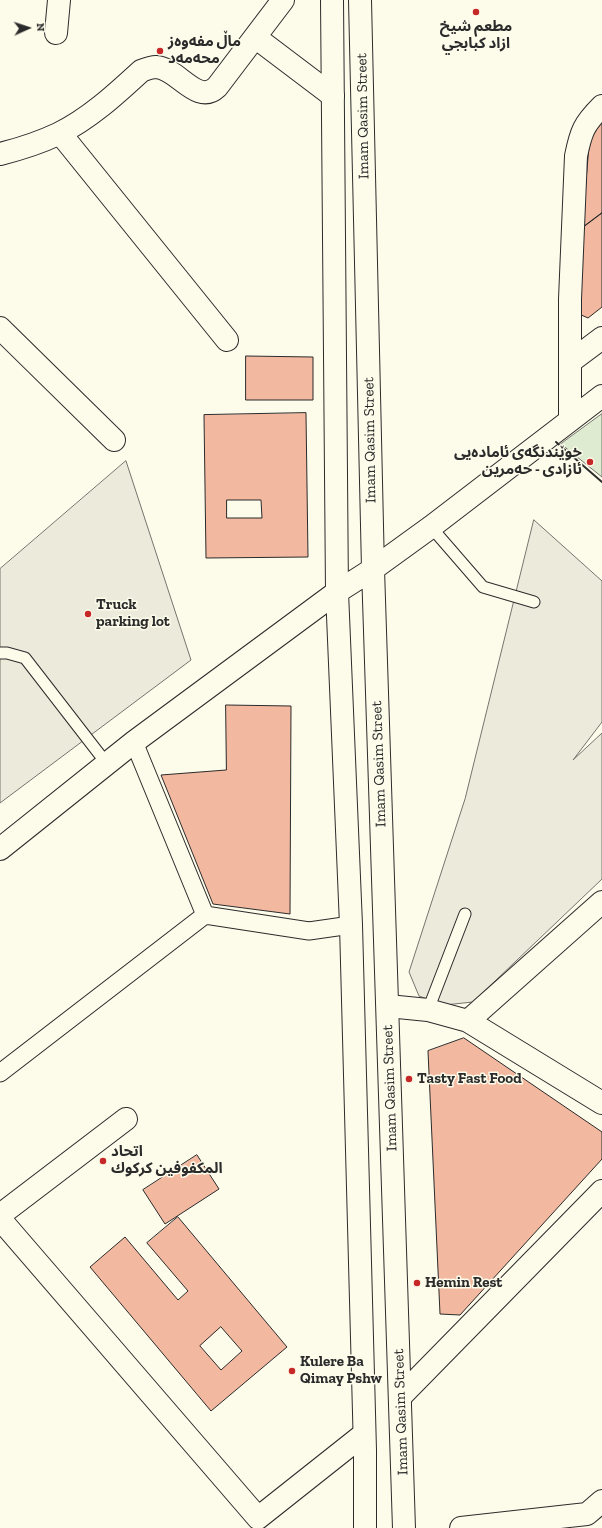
<!DOCTYPE html>
<meta charset="utf-8">
<style>
body{margin:0}
#map{position:relative;width:602px;height:1528px;overflow:hidden;background:#fdfbea;font-family:"Zilla Slab",serif}
canvas{display:block}
.north{position:absolute;left:8px;top:8px;width:40px;height:40px;-webkit-text-stroke:3px #fdfbea;paint-order:stroke;rotate:87deg;font-size:11px;font-weight:700;line-height:16px;text-align:center;color:#2b2b2b}
.north::after{content:'';display:block;margin:auto;width:14px;height:18px;background:#2b2b2b;clip-path:polygon(50% 0,100% 100%,50% 72%,0 100%)}
</style>
<div id="map">
<canvas width="602" height="1528"></canvas>
<div class="north">N</div>
</div>
<script>
const context = document.querySelector('canvas').getContext('2d');
context.lineJoin = 'round';
function fillPath(path, color) {
  context.fillStyle = color;
  context.fill(path, 'evenodd');
}
function trace(path, color, width, dash) {
  context.strokeStyle = color;
  context.lineWidth = width;
  context.lineCap = dash ? 'butt' : 'round';
  context.setLineDash(dash || []);
  context.stroke(path);
}
function write(font, color, halo, rows, align = 'center') {
  context.font = font + ' "Zilla Slab","Noto Sans Arabic",serif';
  context.lineWidth = 3;
  context.setLineDash([]);
  context.textBaseline = 'middle';
  context.strokeStyle = halo;
  context.fillStyle = color;
  for (const [text, x, y, turn = 0] of rows) {
    context.save();
    context.translate(x, y);
    context.rotate((+turn || 0) * Math.PI / 180);
    context.textAlign = isNaN(turn) ? turn : align;
    if (halo) context.strokeText(text, 0, 0);
    context.fillText(text, 0, 0);
    context.restore();
  }
}
const green = new Path2D(`
 M602 414V477L561 444Z`);
fillPath(green, '#deebd1');
trace(green, '#74746e', 1);
const parking = new Path2D(`
 M126 461 191 660 0 803V569Z
 M534 520 602 581V722L573 760 602 733V879L473 1002 444 1005 419 996 409 972 465 799Z`);
fillPath(parking, '#eceadb');
trace(parking, '#74746e', 1);
const building = new Path2D(`
 M602 120V213L582 228 590 134Z
 M602 213V307L588 318 579 314 582 228Z
 M246 356 313 357V400H246Z
 M306 413 308 557 206 558 204 415ZM227 500H261L262 518H227Z
 M226 705 291 706 290 914 213 904 161 775 226 770Z
 M464 1038 602 1132V1159L460 1315 440 1314 428 1051Z
 M197 1155 219 1189 165 1224 143 1190Z
 M178 1217 287 1347 211 1411 90 1267 125 1237 178 1300 188 1291 147 1243ZM221 1327 242 1351 221 1370 200 1346Z`);
fillPath(building, '#f2b8a0');
trace(building, '#2b2b2b', 1);
const service = new Path2D(`
 M431 527 483 587 534 602
 M0 653H7L25 658 107 764
 M428 1010 465 914`);
const pedestrian = new Path2D(`
 M134 742 205 915 309 931 351 925
 M0 1073 205 915`);
const minor = new Path2D(`
 M56 33 59 0
 M255 37 333 96
 M60 133 227 340
 M0 154C20 149 39 143 58 134 89 119 116 94 141 71 146 69 151 67 156 67 178 68 197 106 217 87L283 0
 M0 328 114 440
 M570 362 602 338
 M570 420V299L576 156C581 131 584 124 602 106
 M373 569 431 527 602 396
 M0 849 134 742 337 592
 M388 1006 428 1010 468 1021 602 1103
 M468 1021 602 902
 M0 1215 126 1119
 M0 1219 258 1518 364 1434
 M400 1397 602 1191
 M461 1528 587 1514 602 1501`);
const primary = new Path2D(`
 M332 0 337 592 351 925 365 1450V1528
 M360 0 373 569 404 1528
 M337 592 373 569`);
trace(service, '#2b2b2b', 13);
trace(pedestrian, '#2b2b2b', 19);
trace(minor, '#2b2b2b', 24);
trace(primary, '#2b2b2b', 24);
trace(service, '#fdfbea', 11);
trace(pedestrian, '#fdfbea', 17);
trace(minor, '#fdfbea', 22);
trace(primary, '#fdfbea', 22);
trace(new Path2D(`
 M556 442 602 482`), '#2b2b2b', 2);
for (const [x, y, r, color] of [
 [476,12,4,"#c62828"],
 [160,51,4,"#c62828"],
 [590,462,4,"#c62828"],
 [88,614,4,"#c62828"],
 [409,1079,4,"#c62828"],
 [103,1161,4,"#c62828"],
 [417,1283,4,"#c62828"],
 [292,1371,4,"#c62828"]
]) {
  const dot = new Path2D();
  dot.arc(x, y, r, 0, 2 * Math.PI);
  context.fillStyle = color;
  context.fill(dot);
  trace(dot, '#fdfbea', 1.5);
}
write('bold 15px', '#2b2b2b', '#fdfbea', [
 ["مطعم شيخ",476,27,"center"],
 ["ازاد كبابجي",476,44,"center"],
 ["ماڵ مفەوەز",168,42],
 ["محەمەد",168,59],
 ["خوێندنگەی ئامادەیی",582,453,"right"],
 ["ئازادی - حەمرین",582,470,"right"],
 ["Truck",96,605],
 ["parking lot",96,622],
 ["Tasty Fast Food",417,1079],
 ["اتحاد",111,1152],
 ["المكفوفين كركوك",111,1169],
 ["Hemin Rest",425,1283],
 ["Kulere Ba",300,1362],
 ["Qimay Pshw",300,1379]
], 'left');
write('15px', '#2b2b2b', '#fdfbea', [
 ["Imam Qasim Street",363,116,-91],
 ["Imam Qasim Street",370,440,-91],
 ["Imam Qasim Street",379,764,-92],
 ["Imam Qasim Street",390,1088,-92],
 ["Imam Qasim Street",401,1412,-92]
]);
</script>
